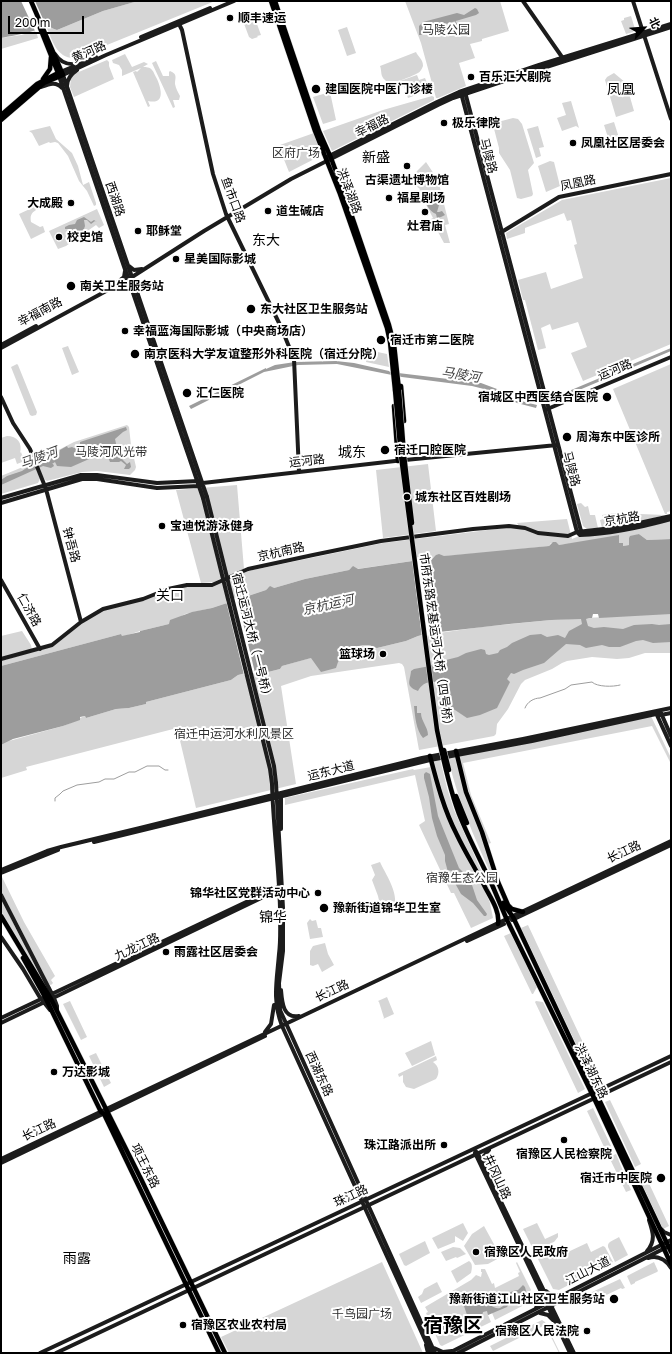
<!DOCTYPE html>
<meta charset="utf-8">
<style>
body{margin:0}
#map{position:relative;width:672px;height:1354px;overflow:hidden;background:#fff;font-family:"Golos Text","Noto Sans SC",sans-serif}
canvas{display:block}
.frame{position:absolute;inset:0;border:2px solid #000;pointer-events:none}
.north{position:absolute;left:624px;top:8px;width:40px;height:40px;-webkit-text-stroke:3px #fff;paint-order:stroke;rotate:64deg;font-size:11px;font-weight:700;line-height:16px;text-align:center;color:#000}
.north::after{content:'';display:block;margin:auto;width:14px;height:18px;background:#000;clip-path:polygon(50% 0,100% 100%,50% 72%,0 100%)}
.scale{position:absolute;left:8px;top:16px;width:76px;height:18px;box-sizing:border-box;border:2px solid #000;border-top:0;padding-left:5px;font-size:12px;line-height:14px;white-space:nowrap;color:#000;-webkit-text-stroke:3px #fff;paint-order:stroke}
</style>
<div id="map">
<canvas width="672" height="1354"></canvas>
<div class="frame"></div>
<div class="north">北</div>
<div class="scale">200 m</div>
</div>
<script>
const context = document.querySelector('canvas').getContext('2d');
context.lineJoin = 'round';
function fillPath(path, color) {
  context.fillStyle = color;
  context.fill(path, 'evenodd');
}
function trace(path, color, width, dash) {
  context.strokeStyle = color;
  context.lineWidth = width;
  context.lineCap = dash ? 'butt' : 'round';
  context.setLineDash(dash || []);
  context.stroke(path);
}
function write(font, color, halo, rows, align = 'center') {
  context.font = font + ' "Golos Text","Noto Sans SC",sans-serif';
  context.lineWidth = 4;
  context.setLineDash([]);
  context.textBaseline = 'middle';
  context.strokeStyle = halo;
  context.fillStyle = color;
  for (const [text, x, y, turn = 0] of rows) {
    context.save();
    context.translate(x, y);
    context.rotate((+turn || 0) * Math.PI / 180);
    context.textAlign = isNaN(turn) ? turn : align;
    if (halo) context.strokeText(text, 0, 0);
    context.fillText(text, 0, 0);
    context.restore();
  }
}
fillPath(new Path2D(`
 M138 1H215L75 58C57 59 52 40 46 26H48L54 29 57 30 103 11Z
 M405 1H500L509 31 482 39V41L470 44 475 58 459 63 466 86 438 98H436L421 43Z
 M254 16 261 35 257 36 258 37 252 39 249 37 243 21Z
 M631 16 635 29 633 32 626 34 621 21 624 20V18Z
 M347 27 356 53 347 56 338 30Z
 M36 31 38 38 1 49V38L21 35Z
 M416 52C418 57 423 59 423 66 422 69 420 72 418 73 413 76 395 83 390 83 388 83 386 81 385 80 380 76 382 71 380 66Z
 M125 54 132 67 144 62 148 64 143 67C146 67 150 67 152 70 154 72 155 76 157 79 161 88 166 105 148 101L150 106 148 107 133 72 136 71 137 72 141 68 122 76V70L119 65 113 63 112 60Z
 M107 60 109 62V66L114 79 74 97 70 87 71 78 74 74Z
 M156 61 163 76H169V72L170 71C178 74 175 78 175 84 176 89 178 92 180 96L179 100H173L175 107 173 108 152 63Z
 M614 73 626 83 634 111 616 117 605 80 607 77Z
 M417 75 419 80 425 78 430 90 408 98 404 86 402 87 400 81Z
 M330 92 336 120 323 124 313 97Z
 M432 96 434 97V100L332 151 323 131 383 110Z
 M571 101 579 128 576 126 562 131 557 118 566 115 562 103Z
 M513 118 518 119 522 124 534 163 528 170 533 194 532 196 521 199 517 198 510 170 499 153V148L493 125 494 123Z
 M614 122 621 144 611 147 604 125Z
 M50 126 56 139 72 153 78 166 83 185 89 182 96 203V205L94 206 87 191 79 181 68 156 58 143 55 142 50 143 49 142 39 146 32 133 29 131Z
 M538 126 544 147 539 148 541 156 536 158 527 129Z
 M314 133 324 154 289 172 279 147 280 145Z
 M550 161 554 162 560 186 546 192 538 166Z
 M426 162 438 180 449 224 445 225 450 243H444L431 219 433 218 419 191 420 189 416 186 419 182 417 179 415 180 413 179 417 171Z
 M671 178V344L583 381 571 353 587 347 578 322 552 330 550 324 541 328 546 348 538 350 525 300H523L518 280 546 272 551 289 583 278 574 245 577 244 571 220 567 221 564 213 525 228V233L507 239 506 233 562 200Z
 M34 207 36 210C31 213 30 216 31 222L40 227 43 226 45 232 31 239 19 214Z
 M97 209 104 225 99 228 96 225 66 246 58 249 49 231Z
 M68 346 79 372 72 375 62 348Z
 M368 350 387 354 389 367 366 362Z
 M17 364 18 365 37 412 36 415 32 416 30 415 11 367Z
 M671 364V511L667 512V514H665L613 389Z
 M127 425 129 427 131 445 136 467 135 470 130 475 97 471 82 472 47 481 44 479 38 464 39 460 74 442Z
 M7 436C17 436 23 443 20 453L21 452 22 455 21 456 25 455 27 460 17 464 15 458 1 463V438Z
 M30 464H32L35 465 40 479 38 483 1 494V476Z
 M428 464 436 531 383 538 376 470Z
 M237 485 244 569 231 576 220 579 214 582 201 583 176 490Z
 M581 503 585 507 588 506 590 515H595L598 528 587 529 583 526 577 504Z
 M615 513 665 515 623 526 602 528 600 520 603 519 602 515Z
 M567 519 572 539 589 532 671 520V539L647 540 639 534 629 538V545L623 546 619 543 618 535 615 539 559 545 551 543 549 546 495 552 434 557 433 558 357 569 351 568 349 570 305 579 274 588H268L266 590 212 608 185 614 169 624 140 631 122 637 121 634 1 666V661L53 646 91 617 104 610 175 588 221 582 231 579 248 571 383 543 512 527 519 526 517 523Z
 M657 614H671V653H645L629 658 617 659 592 657 567 661 562 663 552 669 525 680 521 684 508 709 497 724 496 734 494 736 419 750 404 667 402 664 399 663 311 676 281 686 296 784 196 808 177 728 26 767 27 770 1 778V745L9 741 63 726 80 719V718L85 716 86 718 116 709 129 708 146 704V702L231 680 238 675 262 669H266L268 672 280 669 282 666 342 649 347 647 348 649C355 647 361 645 368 645 372 645 373 648 377 648L406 641 418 636 481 627 551 620Z
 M22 631 31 645 32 650 1 658V636Z
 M651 716 671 758V764L652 726 463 763 471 795 491 843 488 844 470 796 458 758 459 756Z
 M448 757H455L462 782 506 903 505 906C484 857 459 809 448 757Z
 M440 759 447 788 454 810 500 912H499L449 815 433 760Z
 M431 767 439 795 485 890 490 903 493 918 471 928 454 893H451L419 825 425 821 415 775 285 805V798L413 769 414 770Z
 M380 862C386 875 397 890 395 905H380L378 896 372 880 375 875 371 865Z
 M2 877 24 922 55 976 51 980 53 983 51 985 49 984 1 891Z
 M1 899 29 954 46 986V987L1 912Z
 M310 919 312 921 316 920 318 928H321L323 937 310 939 307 923Z
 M528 925 601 1081 595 1084 521 928Z
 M511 933 537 987 533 994H532L504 936Z
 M325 943 328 954 334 965 322 972 318 964 313 966 310 965V951L313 946Z
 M387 997 394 1014 383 1019 384 1018 379 1002 378 1001Z
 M70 1001 87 1037 81 1040 63 1004Z
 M536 1001 543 1002 585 1089 578 1093 535 1002Z
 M431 1041 435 1055 412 1066 405 1053Z
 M96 1053 111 1083 104 1087 89 1056Z
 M436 1056 437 1060 433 1062C439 1066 440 1073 436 1079L414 1089 406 1087 403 1082V1075L399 1077 398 1074Z
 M610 1100 641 1164 635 1167 605 1102Z
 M593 1108 611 1146 605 1149 587 1111Z
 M616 1154 631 1190 626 1192 609 1157Z
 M646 1177 669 1226 663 1229 640 1180Z
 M463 1223 468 1233 463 1241 455 1236V1242L438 1249 432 1238Z
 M537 1223 545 1239 558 1233V1237L554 1242 551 1243 549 1246 535 1253 523 1229Z
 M484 1226 501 1257 488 1264 475 1265 464 1246 472 1234Z
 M619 1237 628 1255 615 1262 608 1247C607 1241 615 1240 619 1237Z
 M425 1241 430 1253 406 1266 404 1265 399 1254Z
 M587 1243 591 1252 603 1246 605 1247 613 1262 559 1290 553 1289 538 1259 540 1258 539 1256C547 1252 555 1245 564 1249 566 1249 568 1251 570 1251Z
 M453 1247 460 1248 466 1254 457 1258 456 1257 446 1261 441 1252Z
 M469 1261C473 1263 472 1269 471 1273L457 1283 451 1271Z
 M382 1262 423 1353H229L221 1337Z
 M517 1262 531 1290 524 1298 530 1302 495 1320 492 1313 488 1315 491 1322 442 1346 440 1345 426 1313 428 1312 425 1307 471 1280 476 1275 481 1277 482 1272H481V1269H485L492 1284 494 1283 495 1288 519 1276 518 1273 520 1272 516 1263Z
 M654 1262 658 1271 657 1272 635 1282V1283L631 1285 627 1276Z
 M620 1279 625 1288 622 1289 621 1288 600 1298V1300L595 1303 590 1293Z
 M437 1282 442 1292 421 1303 418 1297 422 1294 424 1289Z
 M542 1320 545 1322 560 1353H559L545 1325 493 1351 490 1346Z`), '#d6d6d6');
fillPath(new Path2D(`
 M1 1H138L103 11 57 30 54 29 48 26C32 32 18 35 1 38Z
 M475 8 477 9 479 13 476 15 439 26 431 28 422 35H419V26L423 22 457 13 464 15Z
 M431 193 436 194 437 197 435 198 439 205 437 212H439L442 211 445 215 441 217 437 218 436 214C429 211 425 204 426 196Z
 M84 217 91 222 94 220 97 222 100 221 97 222 95 221 91 224 87 220H84L85 226 83 232 79 234 75 233 71 237V236L73 232 72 229H65V227L69 225 75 224 77 220Z
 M671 348V351L558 399 557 396Z
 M336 361 354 363 389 371 390 372 481 383 497 389 517 400 537 405 536 408 517 403 492 391 472 386 402 377 337 364 298 365 264 372 191 409 189 406 266 368V369L275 365 295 362Z
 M126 427 127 430 123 432 115 439 117 448 121 449 123 458 122 459 127 464 130 462 131 467 129 469H124L126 465 121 461 119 462H110L108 457 96 456 71 467 57 466 55 462 52 464H53L54 466 51 468 43 466 1 485V480L7 476 22 471 28 467 31 468 32 466 46 458V460L47 461 54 455H59L60 450 67 446 68 448 72 447 74 448 80 445V442Z
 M639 534 647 540 671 539V614L599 618 598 614H593L592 618H589L586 619 588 626 594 628 604 627 623 629 634 625 652 624 659 625 671 624V642L653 643 643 640 636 641 620 647H609L602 645 586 648 580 645 566 644 544 663 523 670 514 674 511 673 507 679 510 682 497 708 480 715 467 718 452 708 442 703 440 692 435 682C427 681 421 685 418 691 405 686 410 682 411 671L414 669 430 666 438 662 458 657 466 653 481 649 485 650 486 654 489 655 498 653 500 650 507 647 512 643 530 635 541 634 547 637 558 635 565 638 569 631 582 624 581 619 551 620 509 624 431 633 418 636 406 641 377 648C373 648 372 645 368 645 361 645 354 647 348 649L347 647 342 649 343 655 338 662 336 668 321 672 311 658 282 666 280 669 268 672 266 669H262L238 675 231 680 146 702V704L129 708 116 709 86 718 85 716 80 717V720L63 726 13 739 1 745V666L121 634 122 636 140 632V631L169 624 170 620 192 612 212 608 266 590 270 586 274 588 305 579 349 570 353 566 358 569 433 558 436 555 439 554 444 556 549 546 553 542H556L559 545 619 535V543H623V546L629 545V538L630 536Z
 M414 706H417V713H421C421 721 428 727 428 735L423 738C416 730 415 716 414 706Z
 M426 772 430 774 438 816 459 868 469 878 468 883 472 885 477 900 487 914 486 916H484L473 903 461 894 456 885 454 876 450 870 448 872 445 861V855L437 836 432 818 429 797 424 778V774Z
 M523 1285 525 1287 526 1291 524 1294 515 1295 507 1307 488 1315 487 1311 483 1312 482 1316 463 1329 458 1332 449 1331 444 1335 441 1333 439 1327 442 1324 456 1327 464 1324 468 1318 464 1306C466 1302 467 1301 471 1299 486 1292 493 1317 504 1305 507 1302 507 1297 509 1293L513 1291 518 1290Z`), '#9d9d9d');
fillPath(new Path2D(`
 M21 1H35L47 28 36 33Z
 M420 557 430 635 422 637 412 558Z
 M237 597 255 673 244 675 226 601Z`), '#fff');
trace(new Path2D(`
 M455 21 457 25
 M525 708C527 702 534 698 540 698L565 689 571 685 592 682C597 687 613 687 620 685
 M55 801V798L60 794 63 791 77 785 99 782 105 779H114L129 772H135L147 766H159L165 770H168`), '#9d9d9d', 1);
const primary = new Path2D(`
 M271 1 315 131 340 194 387 328 390 342 395 390
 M275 1 319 131 331 158 344 193 389 325 394 344 399 390
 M43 79 50 69 51 57
 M1 115 37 84 58 73 40 28
 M1 120 44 83 63 75 31 1
 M401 386 404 421
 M394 406 398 461
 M456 751 466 792 482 832 498 882 508 905 512 909 523 912
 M430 756C437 783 444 810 457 835 466 854 477 871 486 889 492 900 500 912 498 924
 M493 887 507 920 594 1098 671 1264
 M503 903 513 917 671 1252
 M1 916 51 999 142 1181 225 1353
 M23 958 45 997 101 1112 104 1114 219 1353`);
trace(primary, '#dbdbdb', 5.5);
trace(new Path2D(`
 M523 1 562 57
 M633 1 671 119
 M178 22 182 30 213 174 226 214 281 327 294 359 299 472
 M141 37 210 8
 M55 54C60 62 67 65 76 64
 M96 57 58 73 203 498
 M67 86C67 79 71 74 77 70
 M41 87C49 84 56 81 62 88
 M465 92 581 531
 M461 93 577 532
 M327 157 437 102 459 92 539 65 671 24
 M500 233 559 197 671 174
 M129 266 134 270 142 269
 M115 284 124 277 125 271
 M1 345 36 326
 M1 348 132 277 204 231 291 179 438 105 453 98 540 69 671 27
 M1 397 13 423 30 449 46 489 81 622
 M545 410 671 357
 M207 497 63 75 106 55 234 1
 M1 498 81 475H97L157 483 198 481 203 483 395 461 557 445
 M1 503 82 479H97L157 488 199 486 201 484
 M577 532 580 535C610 534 642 527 671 519
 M1 580 40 649
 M1 659 52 645 81 622 103 609 143 599 168 589 187 585H212L248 569 313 555 381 541 473 529 509 526 525 528 538 533 568 536 577 532 621 527 671 516
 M656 713 671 746
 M661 713 671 736
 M276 783 283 908V951L279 983 280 1010 435 1353
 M272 784C273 825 279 867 280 908 280 923 281 939 279 954 277 980 272 1000 282 1026L431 1353
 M281 797V829
 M94 842 430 760 532 741 656 714 661 715 671 713
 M1 870 47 851 61 847 140 828 422 758 523 739 671 708
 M1 873 58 850
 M1 895 54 998 57 1006V1011
 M512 920 671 845
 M1 937 23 969 39 996 50 1010
 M467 941 504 924
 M281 990C282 1002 283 1019 299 1016
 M1 1018 280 886
 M1 1023 280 889
 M265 1032 271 1024 274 1005
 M474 1149 478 1154 574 1353
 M475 1153 570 1353
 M1 1159 671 841
 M1 1163 265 1036
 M485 1163 484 1156 489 1150
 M661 1229 664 1232 671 1235
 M647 1251C656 1241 653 1232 649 1220
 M648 1258C658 1255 666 1260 671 1268
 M546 1291 551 1295H559
 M536 1308 540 1300V1292
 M540 1313 548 1315 553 1320
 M426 1345 428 1353
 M434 1348 443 1352 452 1351
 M40 1353 671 1056
 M56 1353 671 1062
 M449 1353 671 1240
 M458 1353 671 1245`), '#1c1c1c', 4);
trace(primary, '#000', 4.5);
const primaryBridge = new Path2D(`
 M395 390 401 456 437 730C443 759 449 787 459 814 469 839 482 863 493 887
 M399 390 404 455 412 523
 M444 750 449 770
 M456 796 467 823`);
trace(primaryBridge, '#dbdbdb', 5.5, []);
trace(new Path2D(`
 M207 497 274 766 276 783
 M203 498 270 769 272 784`), '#1c1c1c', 4);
trace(primaryBridge, '#000', 4.5);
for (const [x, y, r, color] of [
 [230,18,4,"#000"],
 [471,77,4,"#000"],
 [316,89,5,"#000"],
 [444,123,4,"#000"],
 [573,143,4,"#000"],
 [407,166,4,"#000"],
 [389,198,4,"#000"],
 [71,203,4,"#000"],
 [268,211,4,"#000"],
 [425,212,4,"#000"],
 [138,231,4,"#000"],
 [59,237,4,"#000"],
 [176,259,4,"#000"],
 [71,286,5,"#000"],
 [251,309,5,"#000"],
 [125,331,4,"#000"],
 [381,340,5,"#000"],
 [135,354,5,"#000"],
 [187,393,5,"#000"],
 [607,397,5,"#000"],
 [567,437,5,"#000"],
 [385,450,5,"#000"],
 [407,497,4,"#000"],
 [162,526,4,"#000"],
 [383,654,4,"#000"],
 [318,893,4,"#000"],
 [324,908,5,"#000"],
 [166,952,4,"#000"],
 [54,1072,4,"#000"],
 [564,1140,4,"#000"],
 [444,1145,4,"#000"],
 [661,1178,5,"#000"],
 [476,1252,4,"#000"],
 [614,1299,5,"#000"],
 [183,1325,4,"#000"],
 [587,1331,4,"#000"]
]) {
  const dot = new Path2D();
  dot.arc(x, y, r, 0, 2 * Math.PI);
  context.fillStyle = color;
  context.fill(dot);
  trace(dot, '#fff', 1.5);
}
write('bold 12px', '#000', '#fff', [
 ["顺丰速运",238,18],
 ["百乐汇大剧院",479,77],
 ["建国医院中医门诊楼",325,89],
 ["极乐律院",452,123],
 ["凤凰社区居委会",581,143],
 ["古渠遗址博物馆",407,180,"center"],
 ["福星剧场",397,198],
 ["大成殿",63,203,"right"],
 ["道生碱店",276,211],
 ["灶君庙",425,226,"center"],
 ["耶稣堂",146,231],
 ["校史馆",67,237],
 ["星美国际影城",184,259],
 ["南关卫生服务站",80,286],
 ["东大社区卫生服务站",260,309],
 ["幸福蓝海国际影城（中央商场店）",133,331],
 ["宿迁市第二医院",390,340],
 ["南京医科大学友谊整形外科医院（宿迁分院）",144,354],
 ["汇仁医院",196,393],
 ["宿城区中西医结合医院",598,397,"right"],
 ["周海东中医诊所",576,437],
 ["宿迁口腔医院",394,450],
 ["城东社区百姓剧场",415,497],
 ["宝迪悦游泳健身",170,526],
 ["篮球场",375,654,"right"],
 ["锦华社区党群活动中心",310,893,"right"],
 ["豫新街道锦华卫生室",333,908],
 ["雨露社区居委会",174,952],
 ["万达影城",62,1072],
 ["珠江路派出所",436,1145,"right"],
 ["宿豫区人民检察院",564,1154,"center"],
 ["宿迁市中医院",652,1178,"right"],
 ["宿豫区人民政府",484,1252],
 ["豫新街道江山社区卫生服务站",605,1299,"right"],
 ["宿豫区农业农村局",191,1325],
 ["宿豫区人民法院",579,1331,"right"]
], 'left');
write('12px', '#2d2d2d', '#fff', [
 ["马陵公园",446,30],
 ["区府广场",296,153],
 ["马陵河风光带",111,452],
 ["宿迁中运河水利风景区",234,734],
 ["宿豫生态公园",462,878],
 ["千鸟园广场",362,1314]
]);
write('12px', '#000', '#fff', [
 ["黄河路",89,52,-24],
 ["幸福路",372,126,-26],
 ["马陵路",488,156,75],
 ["凤凰路",578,183,-12],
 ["洪泽湖路",349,191,69],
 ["西湖路",115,199,71],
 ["鱼市口路",233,200,70],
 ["幸福南路",40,312,-28],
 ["运河路",615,370,-23],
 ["运河路",307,461,-6],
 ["马陵路",571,469,75],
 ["京杭路",622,519,-9],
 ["钟吾路",71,545,75],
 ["京杭南路",281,552,-13],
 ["仁济路",29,610,61],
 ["宿迁运河大桥（一号桥）",252,637,76],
 ["市府东路宏基运河大桥（四号桥）",436,642,82],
 ["运东大道",331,771,-14],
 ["长江路",624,852,-25],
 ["九龙江路",137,947,-25],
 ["长江路",332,991,-25],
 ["洪泽湖东路",591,1071,64],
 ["西湖东路",319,1074,65],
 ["长江路",39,1130,-25],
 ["项王东路",145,1166,63],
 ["井冈山路",497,1177,65],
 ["珠江路",351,1196,-25],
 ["江山大道",588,1271,-27]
]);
write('italic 13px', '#3e3e3e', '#fff', [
 ["马陵河",461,375,9],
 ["马陵河",39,458,-20],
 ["京杭运河",328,605,-12]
]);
write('14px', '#000', '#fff', [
 ["凤凰",621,90],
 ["新盛",376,158],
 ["东大",266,241],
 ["城东",352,453],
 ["关口",170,596],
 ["锦华",273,918],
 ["雨露",77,1259]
]);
write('bold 20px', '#000', '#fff', [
 ["宿豫区",453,1326]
]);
</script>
